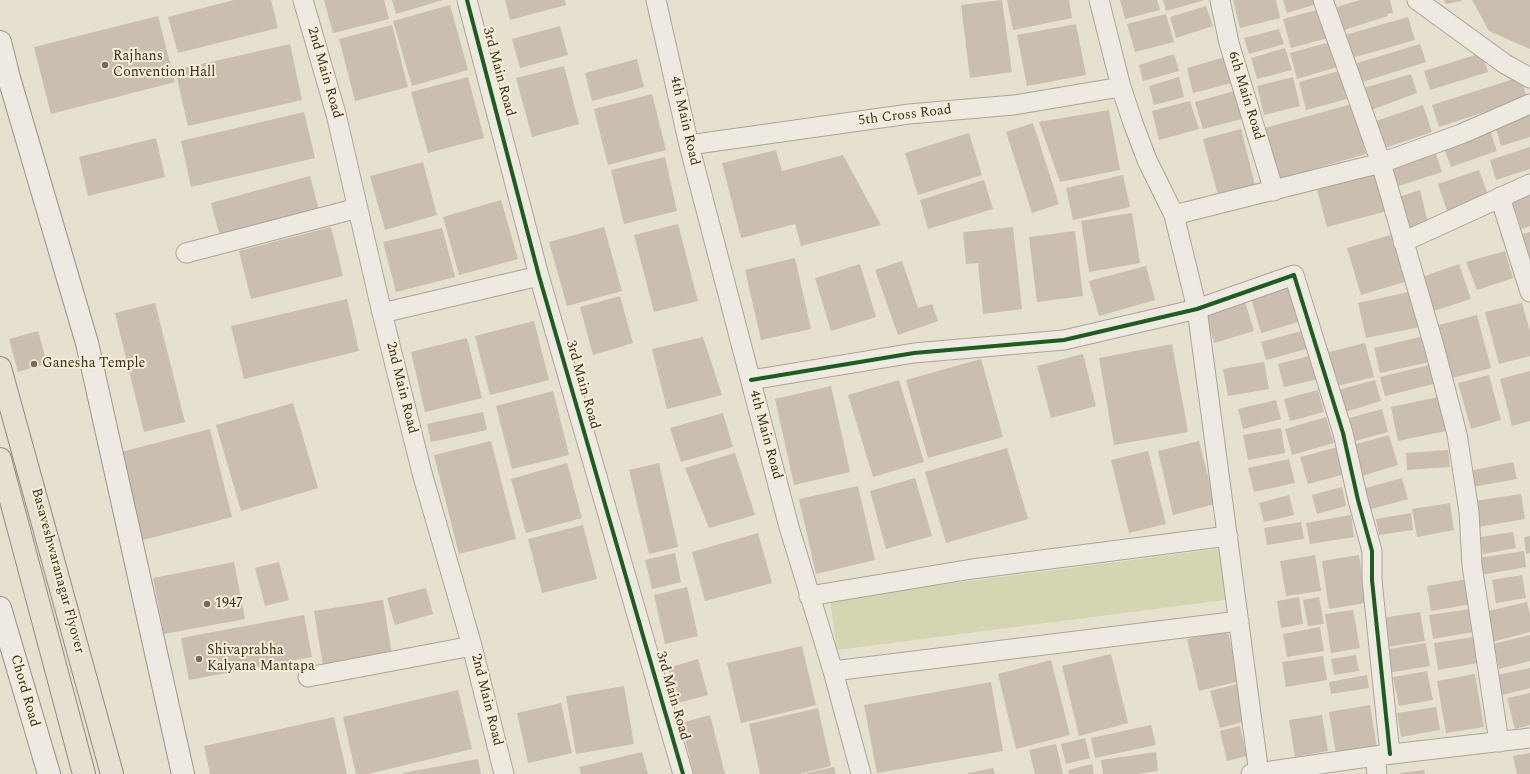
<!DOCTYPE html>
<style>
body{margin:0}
canvas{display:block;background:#e6e0cf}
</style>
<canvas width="1530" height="774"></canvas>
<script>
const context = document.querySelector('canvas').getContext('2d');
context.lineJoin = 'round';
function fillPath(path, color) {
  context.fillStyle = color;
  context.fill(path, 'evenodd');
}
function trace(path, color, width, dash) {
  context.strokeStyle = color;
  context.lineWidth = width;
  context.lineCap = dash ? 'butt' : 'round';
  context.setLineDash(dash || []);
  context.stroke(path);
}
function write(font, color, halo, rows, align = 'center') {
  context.font = font + ' Spectral,serif';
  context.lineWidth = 4;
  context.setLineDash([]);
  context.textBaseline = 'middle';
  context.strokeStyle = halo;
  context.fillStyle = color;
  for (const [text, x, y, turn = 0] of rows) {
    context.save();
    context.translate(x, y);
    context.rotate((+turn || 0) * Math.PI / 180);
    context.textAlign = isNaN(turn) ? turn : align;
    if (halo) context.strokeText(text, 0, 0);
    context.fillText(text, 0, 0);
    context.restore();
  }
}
fillPath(new Path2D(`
 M1225 548 1232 599 837 650 830 599Z`), '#d4d6b2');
fillPath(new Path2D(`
 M234 0H271L278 28 178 53 168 17Z
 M324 0H384L389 19 333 33Z
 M392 0H443L396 14Z
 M505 0H565L566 5 510 20Z
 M1002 0 1012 72 970 78 961 5Z
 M1007 0H1069L1072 18 1013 30Z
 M1120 0H1157L1160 10 1125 19Z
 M1163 0H1205L1166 11Z
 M1233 0H1276L1280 18 1240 28Z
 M1283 0H1316L1317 4 1287 13Z
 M1360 0H1390L1393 13 1387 14 1388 16 1344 30 1337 7Z
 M1444 0H1461V1L1446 4Z
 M1472 0H1530V49L1489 31Z
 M450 5 468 70 412 86 393 21Z
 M1206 6 1213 26 1176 38 1170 17Z
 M1324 8 1332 37 1291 48 1283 19Z
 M1166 14 1174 42 1135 52 1127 24Z
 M158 16 175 82 51 114 34 47Z
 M1408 17 1415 40 1352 58 1345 35Z
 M1076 24 1086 75 1027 86 1017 35Z
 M392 25 408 87 355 101 339 39Z
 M560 26 568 55 520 68 512 39Z
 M1279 29 1284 44 1249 54 1244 38Z
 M1330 42 1337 67 1297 79 1290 53Z
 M290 44 302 100 188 126 175 70Z
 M1420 44 1426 62 1359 83 1354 64Z
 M1285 48 1292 70 1257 79 1251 58Z
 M1482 53 1488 72 1430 90 1424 71Z
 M1174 54 1179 71 1143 81 1139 65Z
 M1225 57 1232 83 1193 93 1187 68Z
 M637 59 644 87 592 101 585 73Z
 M564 66 579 124 532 137 516 78Z
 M1339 71 1347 99 1306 110 1299 82Z
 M1411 74 1417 93 1371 110 1364 88Z
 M468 77 484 138 428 153 411 92Z
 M1179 77 1184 97 1154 105 1149 86Z
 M1293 77 1300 106 1264 115 1257 86Z
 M1520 77 1527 98 1439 127 1432 105Z
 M1234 91 1242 119 1203 129 1195 102Z
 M652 94 666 150 608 165 594 109Z
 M1190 101 1199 129 1159 140 1152 111Z
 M1352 104 1366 154 1279 179 1265 128Z
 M1423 105 1432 132 1382 149 1373 122Z
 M1109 110 1120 170 1060 182 1039 122Z
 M304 112 315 158 191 187 181 141Z
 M1530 114V137L1501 146 1495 125Z
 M1033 123 1059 204 1032 213 1006 132Z
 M1241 129 1255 185 1218 195 1203 139Z
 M1490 130 1497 151 1451 167 1443 146Z
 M969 133 982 175 918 195 905 153Z
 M156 138 165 177 88 196 79 157Z
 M1530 147V169L1496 180 1490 160Z
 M776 150 782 171 843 155 881 225 801 246 795 224 741 238 722 163Z
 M1435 151 1442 172 1393 188 1386 167Z
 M665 157 677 211 624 224 611 170Z
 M423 162 437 215 385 230 370 176Z
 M1376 170 1387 211 1327 227 1316 186Z
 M1479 170 1490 200 1448 214 1438 184Z
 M1123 175 1130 207 1073 220 1066 188Z
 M310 176 319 210 220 236 211 203Z
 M984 180 993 209 928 229 920 200Z
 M1530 189V226L1521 229 1511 195Z
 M1420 190 1428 223 1406 233 1396 198Z
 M501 200 518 259 459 275 443 217Z
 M1132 213 1140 263 1089 272 1081 221Z
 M678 224 698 301 654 312 634 235Z
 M331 227 343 276 251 299 239 251Z
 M604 227 622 291 567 306 549 242Z
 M1013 227 1022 309 983 314 978 263 966 264 963 232Z
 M442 228 455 277 396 292 383 242Z
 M1075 231 1083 296 1037 302 1029 237Z
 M1530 232V259L1522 234Z
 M1397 233 1411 280 1361 295 1347 248Z
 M1505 251 1513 278 1477 290 1466 262Z
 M795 258 811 329 761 340 745 270Z
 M902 261 918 308 932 304 938 321 898 335 875 270Z
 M860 264 876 317 831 331 815 278Z
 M1459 264 1471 299 1428 313 1416 279Z
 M1146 266 1155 300 1099 316 1089 281Z
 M1289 288 1298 322 1261 333 1251 298Z
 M1413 291 1420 327 1366 338 1358 303Z
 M620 296 633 343 593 355 580 307Z
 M347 299 359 351 244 379 231 326Z
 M1245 302 1254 331 1214 343 1206 313Z
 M155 303 185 422 144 432 115 313Z
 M1522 303 1530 331V356L1499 364 1485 312Z
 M1477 315 1491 368 1452 378 1439 325Z
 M534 321 549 380 490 395 475 336Z
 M1305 330 1310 348 1266 360 1261 342Z
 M38 331 47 363 18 372 9 339Z
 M1424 336 1430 362 1380 373 1374 348Z
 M703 337 722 395 667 409 652 349Z
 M467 338 482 398 425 412 411 352Z
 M1365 343 1374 377 1337 386 1329 352Z
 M1172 344 1188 432 1114 445 1099 358Z
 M1083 354 1096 406 1051 418 1037 366Z
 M1313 355 1319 379 1284 387 1278 364Z
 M981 359 1003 437 928 458 906 380Z
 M1264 362 1269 389 1228 396 1223 369Z
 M1433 364 1437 383 1385 396 1380 377Z
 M1530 371V421L1512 426 1500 379Z
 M1489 375 1501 420 1471 429 1458 383Z
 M899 380 924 462 873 477 848 395Z
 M1375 380 1381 401 1345 412 1338 390Z
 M831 386 850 472 794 485 775 399Z
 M1318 390 1324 412 1290 421 1284 399Z
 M553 391 569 455 512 469 496 406Z
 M1438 397 1446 431 1398 441 1391 407Z
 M1276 400 1281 419 1243 429 1238 409Z
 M293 403 318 488 241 511 216 425Z
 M1382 409 1388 432 1355 441 1349 418Z
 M483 412 487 430 431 442 427 424Z
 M723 413 733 447 681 462 670 428Z
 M1326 417 1334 443 1292 455 1285 429Z
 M1281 428 1285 453 1248 460 1243 435Z
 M210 429 232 517 143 540 121 452Z
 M1389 435 1398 465 1362 476 1353 445Z
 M491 441 516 539 459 554 434 455Z
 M1199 441 1215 504 1173 515 1158 451Z
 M1338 447 1345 474 1308 484 1300 457Z
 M1007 448 1028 519 946 543 925 472Z
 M1448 450 1450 467 1407 470 1406 453Z
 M1148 451 1166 524 1129 533 1111 460Z
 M735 453 755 515 709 528 685 468Z
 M1289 459 1295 483 1254 492 1248 468Z
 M1513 462 1517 479 1472 487 1469 471Z
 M567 463 582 518 526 533 511 479Z
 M659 463 678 547 649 554 629 470Z
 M915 478 932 536 886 549 870 491Z
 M1402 478 1408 499 1368 510 1362 489Z
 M858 486 875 560 816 574 799 499Z
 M1342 487 1346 506 1317 514 1312 495Z
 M1521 494 1525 519 1478 527 1474 501Z
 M1289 495 1294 515 1264 522 1259 503Z
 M1450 503 1454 530 1417 537 1412 509Z
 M1411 513 1413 530 1379 535 1376 519Z
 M1351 515 1354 537 1310 544 1306 523Z
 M1301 522 1304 539 1267 545 1264 528Z
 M583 525 597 579 542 593 528 539Z
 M1513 532 1516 548 1483 554 1480 537Z
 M758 533 772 583 705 601 692 552Z
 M1530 536V553L1526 554 1524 537Z
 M1524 551 1526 567 1481 575 1478 558Z
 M675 553 681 582 652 589 645 560Z
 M1315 555 1321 591 1286 596 1280 561Z
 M1359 555 1366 603 1329 609 1322 561Z
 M234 562 245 619 164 634 153 578Z
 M279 562 289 600 265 606 255 568Z
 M1522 575 1526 598 1496 603 1492 580Z
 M1468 579 1472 604 1431 611 1427 586Z
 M687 587 698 636 665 644 654 595Z
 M426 588 433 614 395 625 387 598Z
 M1299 597 1303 624 1281 628 1277 601Z
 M1319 597 1324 624 1308 626 1303 600Z
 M383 600 392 655 323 666 314 611Z
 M1527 602 1530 614V632L1492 642 1484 612Z
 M1470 609 1473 632 1433 639 1429 615Z
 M1353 610 1360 648 1331 653 1325 614Z
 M1420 612 1425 641 1386 647 1382 618Z
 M304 615 312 657 189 680 181 638Z
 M1320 627 1324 651 1287 657 1283 634Z
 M1227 629 1240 681 1199 691 1187 639Z
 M1530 635V661L1499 669 1493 644Z
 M1473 637 1478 663 1438 670 1434 643Z
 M1426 643 1430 666 1387 673 1383 650Z
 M802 646 816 705 741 723 727 663Z
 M1111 654 1128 723 1079 736 1062 666Z
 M1356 655 1359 671 1334 675 1331 659Z
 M1323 656 1327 680 1286 687 1282 662Z
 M698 659 708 695 678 703 668 668Z
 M1051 660 1070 735 1016 749 998 674Z
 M1530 668V688L1502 695 1497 675Z
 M1427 671 1433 700 1399 706 1393 677Z
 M1475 674 1484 727 1446 733 1437 681Z
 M1367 675 1369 688 1331 694 1329 682Z
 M991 682 1003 751 877 773 864 705Z
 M1237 684 1246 721 1220 728 1210 691Z
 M624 686 634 744 576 754 566 696Z
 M458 690 472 749 368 774H356L343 717Z
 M1530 693V725L1515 729 1507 698Z
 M561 703 572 753 528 763 517 713Z
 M1370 705 1377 748 1336 754 1329 712Z
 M1436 707 1440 730 1401 737 1397 713Z
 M818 708 831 766 799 774H760L749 724Z
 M710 715 725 774H694L681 723Z
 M1322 715 1328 751 1295 757 1289 720Z
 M334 717 347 774H210L204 746Z
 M1151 725 1156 745 1095 758 1091 738Z
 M1240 726 1247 756 1227 761 1220 731Z
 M1085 738 1090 758 1066 764 1061 744Z
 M1056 744 1063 774H1035L1029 750Z
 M642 752 648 774H581L579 767Z
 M1156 752 1158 771 1138 774H1103L1101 760Z
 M1530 753V774H1517L1513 756Z
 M478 759 481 774H403V773Z
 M1092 764 1094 774H1069L1068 770Z
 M834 767 836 774H807V773Z
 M993 768 995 774H968V773Z
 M1424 770 1425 774H1400V773Z`), '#cabeb0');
const street = new Path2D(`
 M303 0 336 114 382 313 422 473 472 646 504 774
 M467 0 539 276 683 774
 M656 0 689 145 789 527 833 671 861 774
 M1099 0 1121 87 1133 123 1147 160 1174 215 1197 309 1259 774
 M1220 0 1229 43 1274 191
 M1323 0 1381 163 1434 346 1457 434 1469 512 1472 565 1499 742
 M1417 0 1505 64 1530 78
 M689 145 909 114 1014 105 1121 87
 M1500 197 1530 292
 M1174 215 1381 163 1461 134 1530 104
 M1403 242 1530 184
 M186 253 358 208
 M382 313 539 276
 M751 380 914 353 1064 340 1197 309 1294 275 1343 433 1358 500 1372 551V580L1390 754
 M809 596 972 569 1228 536
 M833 671 1239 621
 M308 677 472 646
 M1375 756 1377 774
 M1251 774 1375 756 1530 738`);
const secondary = new Path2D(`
 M0 42 9 78 87 343 183 774
 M0 608 49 774`);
const primary = new Path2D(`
 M0 368 112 774
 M0 459 84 774`);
trace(street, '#aba598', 21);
trace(secondary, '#9b9488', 24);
trace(primary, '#918a7f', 24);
trace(street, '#eeeae1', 19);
trace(secondary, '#eeeae1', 22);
trace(primary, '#e5e0d2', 22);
trace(new Path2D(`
 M467 0 539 276 683 774
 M751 380 914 353 1064 340 1197 309 1294 275 1343 433 1358 500 1372 551V580L1390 754`), '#1b5e20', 4);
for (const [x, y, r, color] of [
 [105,65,4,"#766c5d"],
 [34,364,4,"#766c5d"],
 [207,604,4,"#766c5d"],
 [199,659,4,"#766c5d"]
]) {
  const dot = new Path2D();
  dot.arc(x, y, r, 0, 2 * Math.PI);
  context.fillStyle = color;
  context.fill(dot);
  trace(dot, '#f6eed6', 1.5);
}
write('14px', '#3a2d1f', '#f6eed6', [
 ["Rajhans",113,57],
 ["Convention Hall",113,73],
 ["Ganesha Temple",42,364],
 ["1947",215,604],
 ["Shivaprabha",207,651],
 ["Kalyana Mantapa",207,667]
], 'left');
write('14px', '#3a2d1f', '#f6eed6', [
 ["3rd Main Road",498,72,75],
 ["2nd Main Road",324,73,74],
 ["6th Main Road",1245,96,73],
 ["5th Cross Road",905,116,-7],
 ["4th Main Road",684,121,77],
 ["3rd Main Road",582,385,74],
 ["2nd Main Road",401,388,76],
 ["4th Main Road",765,435,75],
 ["Basaveshwaranagar Flyover",57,571,75],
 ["Chord Road",24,691,74],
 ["3rd Main Road",672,696,74],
 ["2nd Main Road",486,700,76]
]);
</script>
